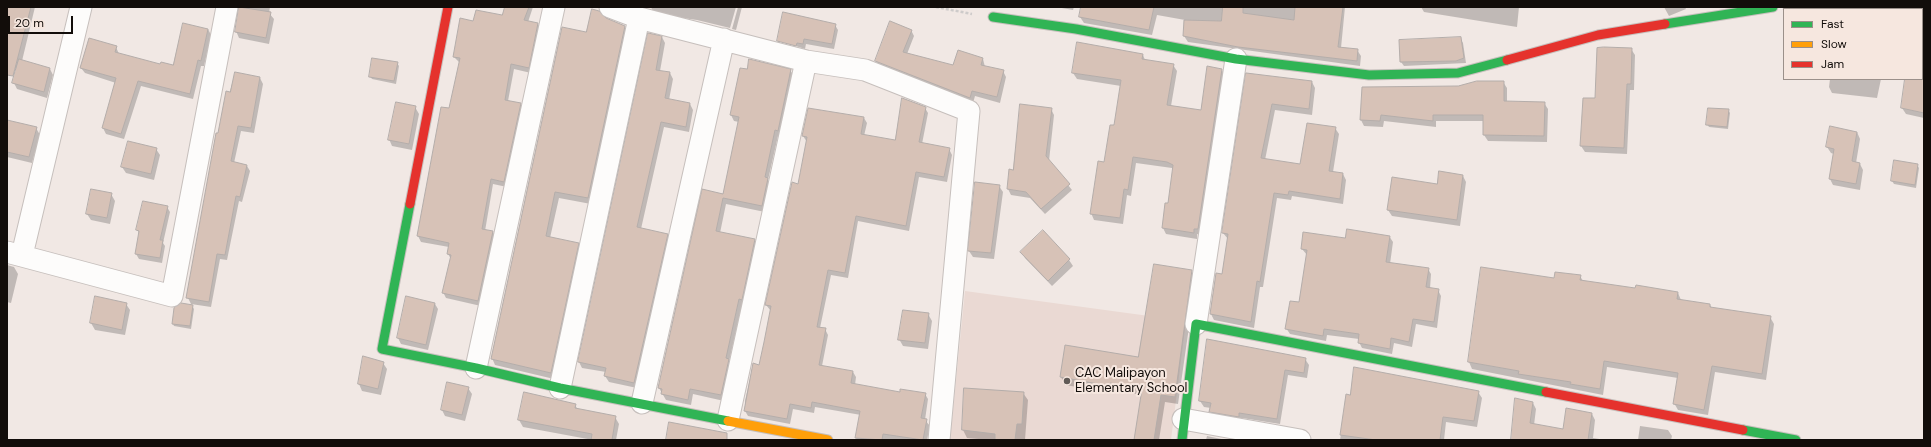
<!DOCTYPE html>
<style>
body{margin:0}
#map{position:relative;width:1931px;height:447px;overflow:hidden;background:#f1e8e4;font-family:"DM Sans",sans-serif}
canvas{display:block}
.frame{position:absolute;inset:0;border:8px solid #120d0a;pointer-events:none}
.legend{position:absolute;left:1783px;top:8px;width:140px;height:72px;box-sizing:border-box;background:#f6e7df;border:1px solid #9b908a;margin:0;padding:5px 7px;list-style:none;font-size:12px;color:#120d0a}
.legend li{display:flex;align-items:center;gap:8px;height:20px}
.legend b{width:20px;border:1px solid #9b908a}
.scale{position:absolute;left:8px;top:16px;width:65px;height:18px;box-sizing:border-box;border:2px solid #120d0a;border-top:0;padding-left:5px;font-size:12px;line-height:14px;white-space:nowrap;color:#120d0a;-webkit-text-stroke:3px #f6e7df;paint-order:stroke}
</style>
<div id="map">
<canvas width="1931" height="447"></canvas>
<div class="frame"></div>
<ul class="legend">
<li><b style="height:5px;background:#30b455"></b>Fast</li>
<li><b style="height:5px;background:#ff9f0a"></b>Slow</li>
<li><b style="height:5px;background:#e5322d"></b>Jam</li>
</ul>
<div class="scale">20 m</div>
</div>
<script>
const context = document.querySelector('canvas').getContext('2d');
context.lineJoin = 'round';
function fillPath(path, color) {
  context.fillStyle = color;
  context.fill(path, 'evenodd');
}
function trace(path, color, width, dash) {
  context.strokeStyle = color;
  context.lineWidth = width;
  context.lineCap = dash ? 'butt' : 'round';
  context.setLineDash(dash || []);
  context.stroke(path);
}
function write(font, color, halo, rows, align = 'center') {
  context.font = font + ' "DM Sans",sans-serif';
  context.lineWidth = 4;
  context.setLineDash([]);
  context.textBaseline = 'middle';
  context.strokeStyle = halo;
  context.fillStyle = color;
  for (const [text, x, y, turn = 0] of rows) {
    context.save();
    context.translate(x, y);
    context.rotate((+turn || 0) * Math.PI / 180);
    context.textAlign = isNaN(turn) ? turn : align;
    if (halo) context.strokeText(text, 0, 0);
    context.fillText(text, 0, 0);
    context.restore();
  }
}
fillPath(new Path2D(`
 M965 291 1186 321 1171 440H950Z`), '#ead9d3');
fillPath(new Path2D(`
 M7 7H35L22 61 50 69 53 75 47 98 17 89 14 83 17 69 7 67Z
 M240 7H270L269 13 274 19 269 44 239 38 236 31Z
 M506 7H533L528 22 538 24 541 29 531 73 514 69 508 101 520 104 524 109 507 187 493 184 485 231 493 232 496 238 481 306 446 298 443 292 451 259 448 254 449 247 421 242 418 236 450 109 460 63 454 57 474 22 502 16Z
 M651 7H736L730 28 697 20 654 14Z
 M738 7H742L736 30 732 29Z
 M1056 7H1074L1073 10Z
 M1082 7H1345L1341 48 1357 50 1361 56 1360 66 1188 42 1184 36 1185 20 1157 15 1152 35 1084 23 1080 17Z
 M1421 7H1519L1517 27 1424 12Z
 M1664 7H1685L1686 9 1669 16Z
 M835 25 838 30 834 49 806 44 805 49 780 41V43L799 48V50L781 46 778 41Z
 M624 26 628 33 591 204 559 198 550 238 578 244 582 250 554 379 495 365 492 358 587 33Z
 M208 29 211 35 204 66H201L193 99 141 86 124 139 106 134 103 128 116 83 85 73 81 68 116 47 119 54 161 65 174 66Z
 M911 30 914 36 907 54 954 66 959 51 983 59 985 67 1003 71 1006 77 1000 103 975 96 973 103 879 66 876 61Z
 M649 34 662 37 665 43 660 71 670 73 673 79 669 100 690 104 693 110 689 132 664 127 641 229 667 234 671 240 637 388 609 382 605 376 606 372 582 368 579 362Z
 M1460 38 1463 43 1466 63 1404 66 1401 62Z
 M1078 43 1143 55 1145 60 1173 65 1177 71 1171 106 1202 111 1222 70 1225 76 1201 235 1197 234V239L1166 234 1163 228 1168 204 1174 169 1172 168 1136 163 1131 196 1127 195 1123 224 1094 220 1091 213 1115 126 1121 86 1077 79 1073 73Z
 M1631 49 1635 55 1634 90H1630L1627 154 1585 152 1581 146 1596 99Z
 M1924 60V118L1906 114 1902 108 1906 79H1922Z
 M397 63 399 66 396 84 372 79 370 76Z
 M790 70 794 76 781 137 778 136 768 180 771 185 765 212 726 204 720 233 754 240 758 246 745 306 742 305 729 362 732 366 724 401 693 394 691 405 666 400 659 388 723 195 739 122 734 121 731 115Z
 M235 73 260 78 263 84 254 133 241 131 234 163 247 166 250 171 242 202 239 201 227 260 220 259 211 307 191 304 194 309 191 329 174 326 173 324 192 306 188 298 218 135Z
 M1247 74 1312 82 1315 88 1312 115 1275 110 1265 160 1301 165 1335 128 1339 134 1333 172 1343 174 1346 180 1343 204 1292 196 1291 200 1277 198 1263 287H1260L1254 328 1214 320 1211 314 1222 275 1228 239 1223 233Z
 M1830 79H1881L1877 98 1832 93 1829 87Z
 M1503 82 1507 88V102L1544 103 1548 109 1547 142 1488 141 1484 135V121H1436V127L1384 121 1383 127 1364 126 1361 120 1458 86Z
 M415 107 419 114 412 150 392 146 389 139Z
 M925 108 928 113 922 144 949 149 952 155 947 182 919 177 909 231 858 221 848 278 831 275 820 328 825 329 828 335 822 366 853 372 856 377 855 385 901 393 925 394 928 399 925 420 930 426 927 440H856L861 415 815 407 814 413 793 409 790 424 748 416 745 411V401L753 365 760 366 771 311 766 305 799 185 807 142 803 136 864 118 867 123 864 136 895 142Z
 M1051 109 1054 115 1049 161 1072 190 1045 214 1030 198 1011 195 1008 189 1014 171Z
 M1728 110 1730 113 1728 129 1709 127 1707 124Z
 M7 121 36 128 40 135 32 163 7 157Z
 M1857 132 1860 139 1856 163 1860 164 1863 170 1860 190 1833 185 1830 179 1834 154 1831 153 1827 147Z
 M156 149 160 155 154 180 126 173 122 167Z
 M1917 165 1919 168 1916 188 1894 184 1892 181Z
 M1463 176 1466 182 1460 226 1392 216 1388 210 1438 185Z
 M999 186 1003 192 994 259 973 257 969 251Z
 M111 194 115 201 110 224 91 220 87 214Z
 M167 207 170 212 163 243 165 246 162 263 139 259 136 254 139 234 138 230Z
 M1389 236 1393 242 1390 264 1428 269 1431 274 1430 289 1438 290 1441 296 1437 328 1416 324 1412 347 1394 343 1392 354 1362 348 1359 342V339L1327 335 1326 341 1290 334 1286 328 1299 303 1307 255 1302 249 1346 239Z
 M1022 252 1069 260 1073 266 1052 286 1025 258Z
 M7 265 14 267 18 274 11 303 7 302Z
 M1482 268 1555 279 1580 276 1583 281 1636 289 1678 293 1681 300 1710 305 1712 308 1770 317 1774 324 1766 380 1715 372 1708 415 1678 410 1674 403 1678 378 1607 367 1603 395 1472 369 1469 362Z
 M1191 271 1196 278 1178 404 1165 402 1159 440H1135L1142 395 1113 390V393L1065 385 1061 377 1139 358Z
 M407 297 435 304 438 309 428 350 401 344 398 338Z
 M126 304 130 310 125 335 95 330 91 323Z
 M928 314 932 321 928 349 903 346 899 339Z
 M364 358 383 363 387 369 381 395 362 391 359 384Z
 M1305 359 1309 365 1307 378 1288 375 1280 424 1242 418V422L1214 417 1210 411 1211 408 1204 407 1200 401Z
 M468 388 472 394 465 421 445 416 442 410Z
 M965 389 1023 393 1028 400 1025 440H989L967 438 963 430Z
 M1478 392 1482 398 1477 427 1446 422 1444 440H1340L1347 395Z
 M1533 403 1536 409 1534 425 1564 430 1592 414 1595 420 1593 438 1606 440H1511Z
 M575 405 578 410 615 417 619 424 616 440H593L523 427 519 420Z
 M1640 426 1668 430 1672 436 1671 440H1638Z
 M1207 436 1226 440H1206Z`), '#0003');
const building = new Path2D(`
 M7 7H31L13 76 7 75Z
 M239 7 271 12 266 38 235 32Z
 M505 7H529L524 20 538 23 529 68 511 64 505 100 521 103 504 182 491 179 482 229 493 231 478 301 442 293 451 255 447 254 449 243 417 236 441 107 449 108 460 58 453 57 460 18 473 21 476 10 502 15Z
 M1081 7H1154L1149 30 1079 17Z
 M1223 7H1243V13L1294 20 1295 7H1343L1338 47 1358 49 1357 61 1238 47 1183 36 1184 20 1221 21Z
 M592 9 599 11 606 18 625 26 588 198 555 192 546 236 579 243 551 373 491 359 562 27 586 32Z
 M783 12 836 24 832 44 804 39 803 44 797 43 796 46 777 41Z
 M890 21 912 30 903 52 953 65 958 50 983 58 981 65 1004 70 997 97 972 91 970 98 875 61Z
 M183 23 208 29 201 61 198 60 190 94 138 81 121 134 102 128 116 78 80 68 89 38 117 46 115 52 160 64 161 62 173 65Z
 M648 33 662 36 656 70 670 72 665 98 690 103 686 127 661 122 637 227 668 234 634 383 604 376 606 368 578 362Z
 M1461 37 1464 58 1456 61 1400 62 1399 40Z
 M1077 42 1143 54 1142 59 1174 64 1167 105 1201 110 1207 66 1222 69 1198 229H1194V233L1162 228 1165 203H1168L1173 165 1167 162 1133 157 1128 190 1124 189 1120 218 1090 214 1098 161 1104 162 1110 125H1114L1121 80 1072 73Z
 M1604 47 1632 48 1631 84H1627L1624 148 1580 146 1583 98H1595L1597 48Z
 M372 58 398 62 394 81 369 77Z
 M19 59 50 68 44 92 12 83Z
 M749 59 791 69 778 131 775 130 765 177 768 178 762 206 723 198 716 231 755 239 742 300 739 299 726 358 729 359 721 395 690 389 688 400 661 394 662 389 658 388 702 189 723 194 739 117 730 115 740 68 747 69Z
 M235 72 260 77 251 128 238 126 231 161 247 165 240 197 236 196 225 255 217 254 209 302 186 298 216 133H218L226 91 230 92Z
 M1246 73 1312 81 1309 109 1272 104 1261 158 1300 164 1307 123 1336 127 1329 171 1343 173 1340 199 1289 191 1288 195 1274 193 1260 282 1257 281 1251 322 1210 314 1216 273 1222 274 1228 234 1222 233Z
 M1905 79H1924V113L1901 108Z
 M1477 81H1504V101L1545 102 1544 136 1483 135V115H1433V121L1381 115 1380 121 1360 120 1362 87 1458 86Z
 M902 98 926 107 919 142 950 148 944 177 916 172 906 226 856 216 845 273 828 270 817 327 826 328 819 365 853 371 851 383 900 392V389L926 393 921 418 927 419 923 440 883 434 882 440 855 438 860 411 812 402 811 408 790 404 787 419 744 411 753 363 759 365 764 342 771 306 765 305 792 182 798 184 807 137 802 136 808 108 864 117 861 134 895 140Z
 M396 102 416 106 409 144 388 140Z
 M1020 104 1052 108 1046 156 1070 184 1041 209 1026 192 1007 189 1009 169 1013 170Z
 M1708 108 1729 109 1727 127 1706 125Z
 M7 120 37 127 29 157 7 152Z
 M1830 126 1857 132 1852 161 1860 163 1856 184 1829 179 1834 149 1826 147Z
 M128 141 157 148 151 174 121 167Z
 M1894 160 1918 164 1915 185 1891 181Z
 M1439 171 1463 175 1457 220 1387 210 1392 177 1437 184Z
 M975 182 1000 185 991 253 968 251Z
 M91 189 112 193 107 218 86 214Z
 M143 201 168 206 160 240H163L160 258 135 254 139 231 136 230Z
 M1347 229 1390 236 1386 262 1429 268 1426 287 1439 289 1434 322 1413 319 1409 342 1391 338 1390 349 1358 343 1359 334 1324 329 1323 336 1285 329 1290 301 1299 302 1307 250 1301 249 1303 232 1345 238Z
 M1043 230 1070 259 1048 281 1020 252Z
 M1154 264 1192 270 1175 397 1161 395 1154 440H1134L1142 389 1110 383 1109 386 1060 377 1065 345 1138 357Z
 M1481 267 1554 278 1555 272 1581 275 1580 280 1635 288 1636 285 1678 292 1677 299 1710 304V307L1771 316 1762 374 1712 366 1704 410 1673 404 1678 373 1604 361 1600 389 1570 384 1571 382 1518 374 1519 371 1468 362Z
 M95 296 127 303 122 330 90 323Z
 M406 296 435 303 426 345 397 338Z
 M181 303 193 305 190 326 172 324 174 308Z
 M903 310 929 313 925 343 898 340Z
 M1207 339 1306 358 1304 373 1285 370 1277 419 1239 413V417L1209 412 1211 403 1199 401Z
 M363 356 384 362 378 389 358 384Z
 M1354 367 1479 391 1474 421 1443 417 1440 440H1376L1340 435 1346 394 1350 395Z
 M447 382 469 387 462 415 441 410Z
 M964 388 1024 392 1022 424H1017L1015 440H995V434L962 430Z
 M524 392 576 404 575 408 616 416 612 440H591L592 434 518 420Z
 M1515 398 1533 402 1530 423 1563 429 1566 408 1592 413 1588 440H1511Z
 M669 422 727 433V440H666Z`);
fillPath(building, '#d7c2b7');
trace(building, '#b4adaa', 1);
const street = new Path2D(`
 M610 7 639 18 806 61 865 70 969 111 939 440
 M1794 7 1818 9
 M1922 18H1924
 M7 252 172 296 227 7
 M22 255 81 7
 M1196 324 1236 59
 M476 368 554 7
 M560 388 639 18
 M642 403 724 39
 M1183 419 1300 440
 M728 420 806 61`);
const fast = new Path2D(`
 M993 17 1076 29 1236 59 1369 75 1458 73 1507 60
 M1665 24 1773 7
 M410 204 382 349 476 368 560 388 728 421
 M1743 430 1796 440
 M1182 440 1196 324 1546 392`);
const slow = new Path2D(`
 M728 421 828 440`);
const jam = new Path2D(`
 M1507 60 1598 35 1665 24
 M410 204 448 7
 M1546 392 1743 430`);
trace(street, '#c6bfbc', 23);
trace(fast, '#c6bfbc', 11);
trace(slow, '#c6bfbc', 11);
trace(jam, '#c6bfbc', 11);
trace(new Path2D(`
 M936 7 972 14`), '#cecbca', 2.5, [3, 2]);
trace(street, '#fdfcfb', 21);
trace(fast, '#30b455', 9);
trace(slow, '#ff9f0a', 9);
trace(jam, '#e5322d', 9);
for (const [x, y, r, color] of [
 [1067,381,4,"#605a56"]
]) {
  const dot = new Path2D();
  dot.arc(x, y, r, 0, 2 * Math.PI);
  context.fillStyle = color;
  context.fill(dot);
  trace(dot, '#f6e7df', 1.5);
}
write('13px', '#120d0a', '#f6e7df', [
 ["CAC Malipayon",1075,374],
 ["Elementary School",1075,389]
], 'left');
</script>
